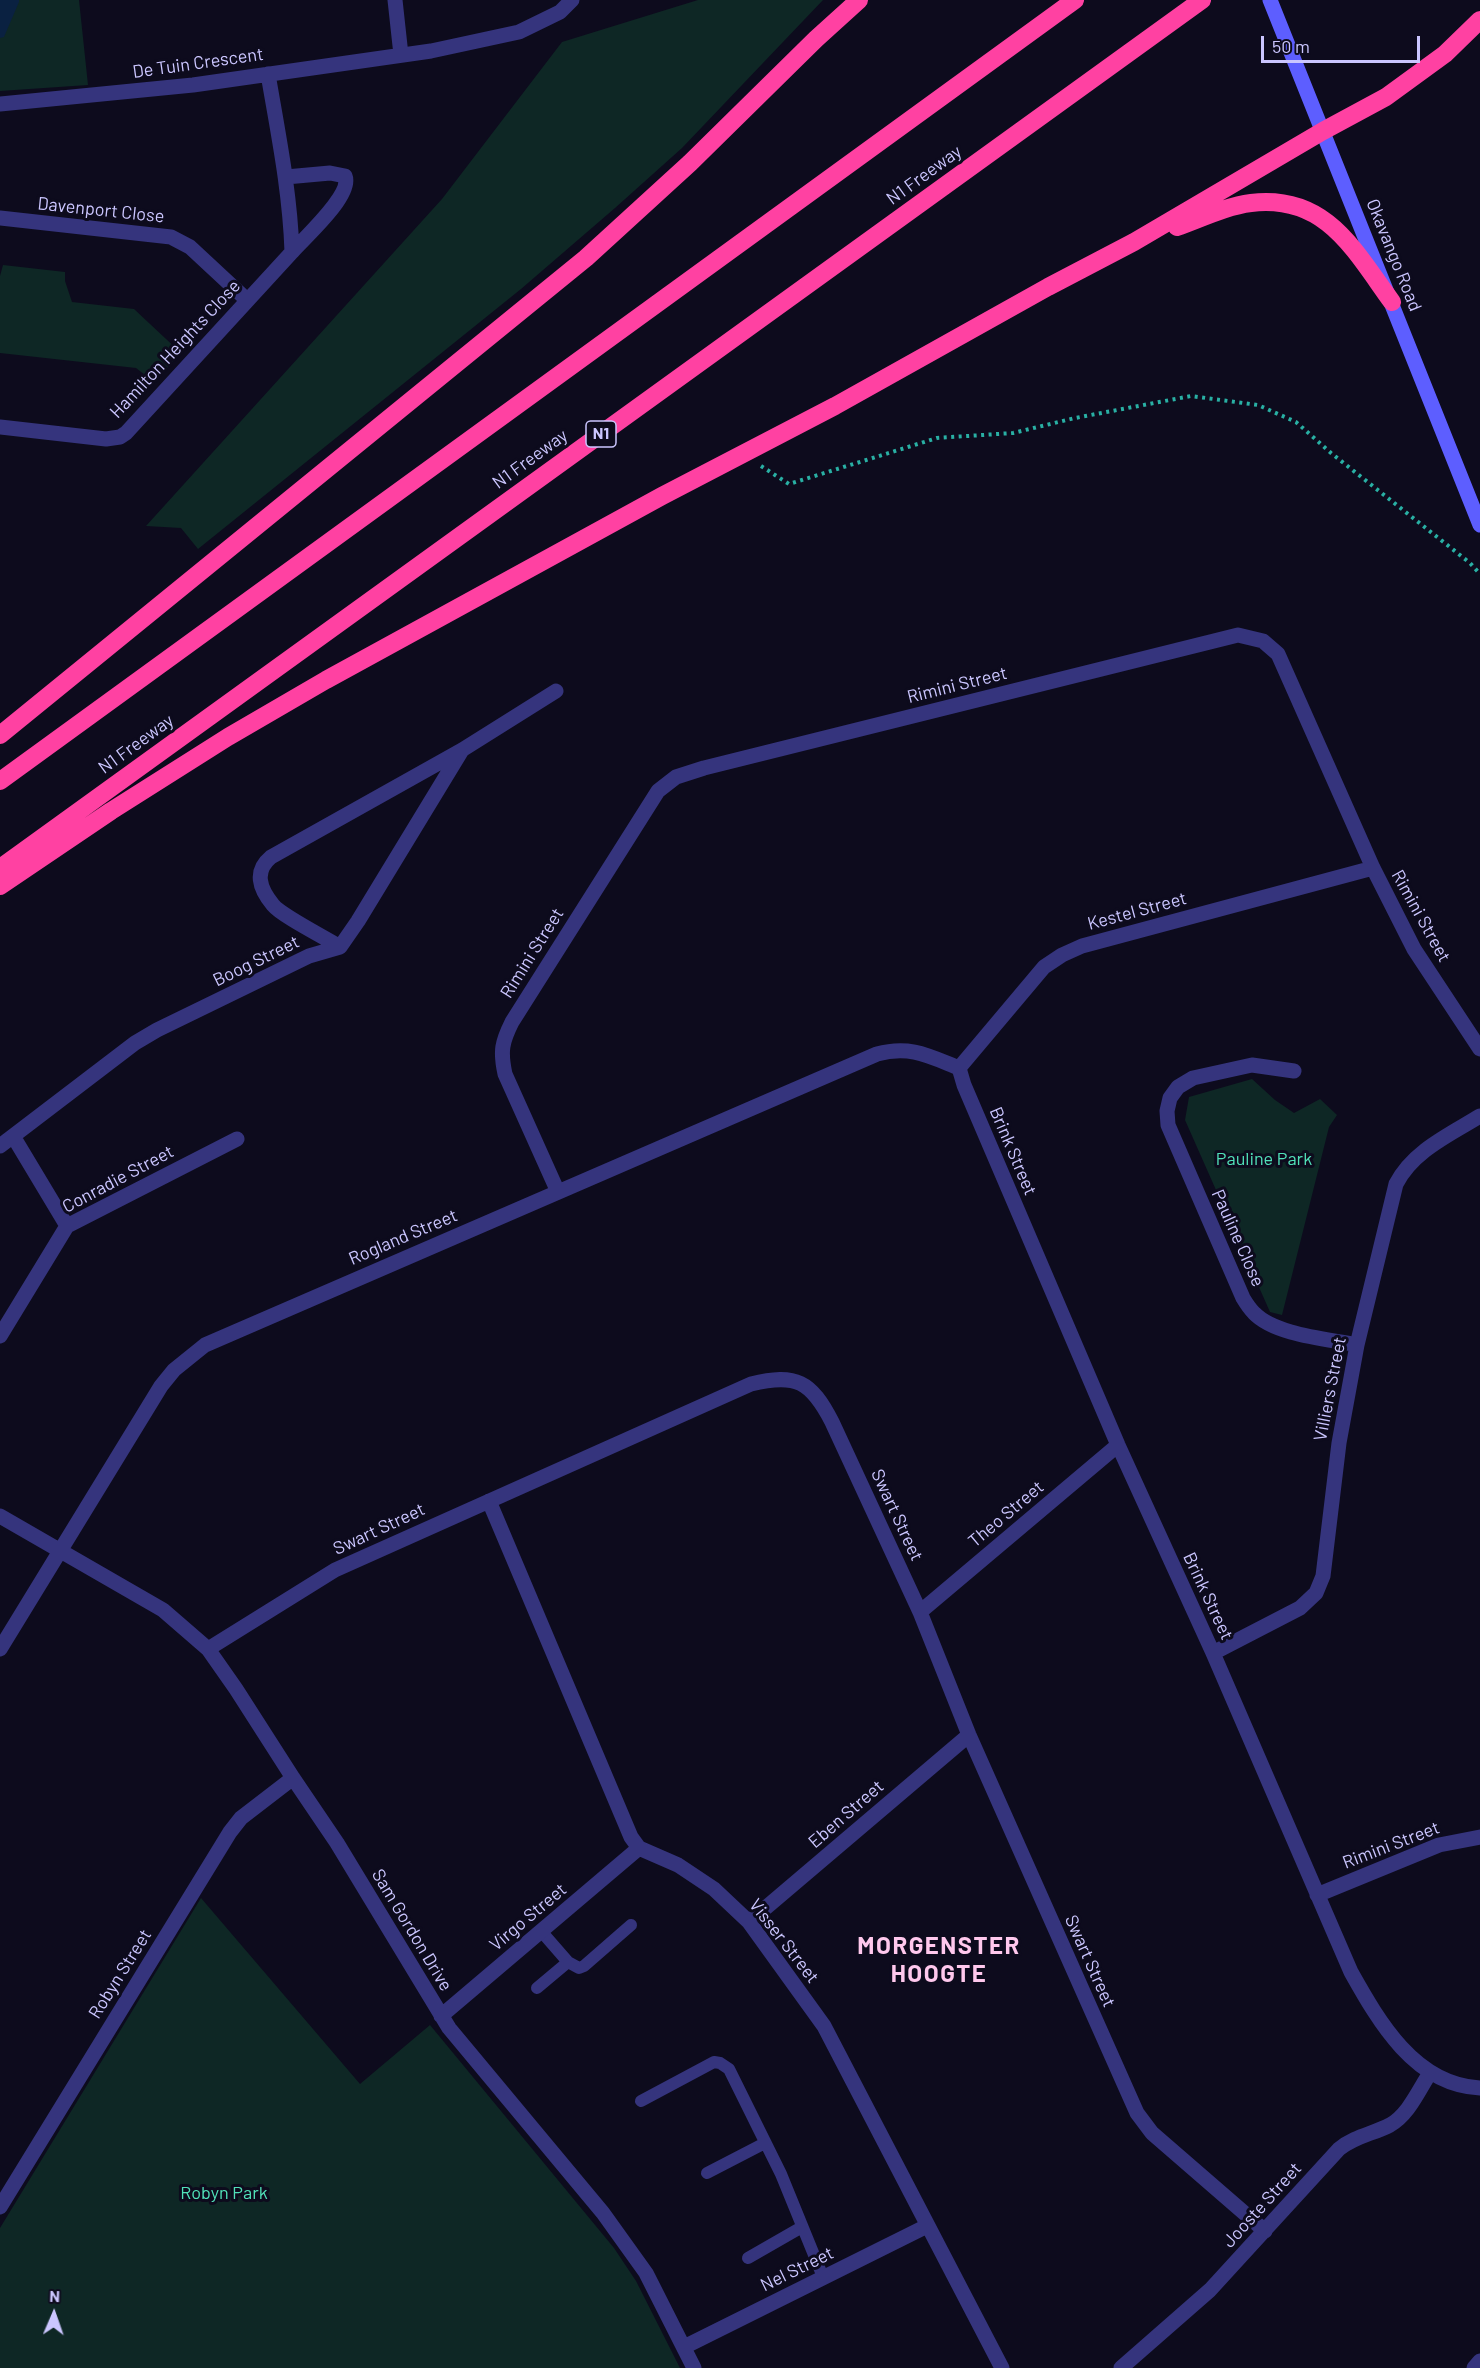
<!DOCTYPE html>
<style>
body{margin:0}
#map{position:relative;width:1480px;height:2368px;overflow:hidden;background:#0d0b1d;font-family:Barlow,sans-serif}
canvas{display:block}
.north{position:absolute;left:24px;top:2284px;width:60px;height:60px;-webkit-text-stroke:4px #0d0b1d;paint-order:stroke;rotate:2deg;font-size:16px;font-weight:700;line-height:24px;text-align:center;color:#cbc6ff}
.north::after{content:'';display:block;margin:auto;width:21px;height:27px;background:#cbc6ff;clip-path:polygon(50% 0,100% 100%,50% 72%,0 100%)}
.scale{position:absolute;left:1261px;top:36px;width:159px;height:27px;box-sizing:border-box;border:3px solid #cbc6ff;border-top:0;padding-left:8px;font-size:18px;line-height:21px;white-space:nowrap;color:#cbc6ff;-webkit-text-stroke:4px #0d0b1d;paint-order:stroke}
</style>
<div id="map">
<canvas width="1480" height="2368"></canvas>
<div class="north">N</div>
<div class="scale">50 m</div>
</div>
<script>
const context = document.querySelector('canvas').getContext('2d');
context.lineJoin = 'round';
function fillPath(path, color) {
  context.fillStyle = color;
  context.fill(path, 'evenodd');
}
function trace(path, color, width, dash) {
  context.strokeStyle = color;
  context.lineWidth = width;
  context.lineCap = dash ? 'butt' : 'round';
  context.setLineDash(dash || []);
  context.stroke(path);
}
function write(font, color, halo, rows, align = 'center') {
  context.font = font + ' Barlow,sans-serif';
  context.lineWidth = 6;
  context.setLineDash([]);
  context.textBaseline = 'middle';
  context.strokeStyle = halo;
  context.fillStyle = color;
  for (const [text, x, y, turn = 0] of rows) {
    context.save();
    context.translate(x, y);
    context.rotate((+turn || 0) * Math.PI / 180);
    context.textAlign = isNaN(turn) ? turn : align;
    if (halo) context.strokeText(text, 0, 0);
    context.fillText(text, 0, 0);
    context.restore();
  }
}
fillPath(new Path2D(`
 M0 0H79L88 85 0 91Z
 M698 0H823L682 148 615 208 521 289 198 549 181 528 146 526 442 199 562 42Z
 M3 265 65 272V281L72 302 134 309 181 353 154 382 136 368 0 353V276Z
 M1252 1079 1275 1100 1294 1113 1320 1099 1337 1115 1329 1127 1282 1315 1270 1312 1185 1120 1189 1097Z
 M201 1898 360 2084 430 2025 614 2248 636 2281 680 2368H0V2228Z`), '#0e2725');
fillPath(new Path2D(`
 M0 0H19V2L4 37 0 38Z`), '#0a2141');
trace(new Path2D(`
 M761 466 789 484 937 438 1013 433 1075 418 1191 396 1258 405 1296 422 1331 453 1470 563 1480 574`), '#29b0a4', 4, [3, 4.5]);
trace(new Path2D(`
 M541 1931 568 1962 579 1968 584 1966 631 1925
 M537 1988 568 1962
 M641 2101 714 2062 720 2063 729 2069 781 2174 823 2277
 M707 2173 765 2143
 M748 2258 802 2227`), '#35347d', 12);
trace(new Path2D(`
 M395 0 401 55
 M0 104 193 85 431 51 519 32 560 12 572 0
 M286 177 330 173 345 176C353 195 305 237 292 252
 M0 218 171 237 190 247 247 300
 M0 427 106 439 120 437 126 433 292 252C290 191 278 133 268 74
 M340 947C326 938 282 916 273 905 259 888 254 871 271 857L462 750 556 691
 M959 1068 964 1085 1118 1445 1213 1653 1351 1972C1379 2022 1415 2085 1480 2088
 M959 1068 1044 967 1062 955 1082 946 1373 868
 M1294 1071 1252 1065 1193 1078 1178 1087 1170 1098 1167 1111 1168 1125 1243 1298C1246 1303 1250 1309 1254 1313 1275 1335 1328 1339 1357 1345
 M13 1136 67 1226
 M0 1146 135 1043 157 1030 309 956 340 947 358 921 462 750
 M558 1192 505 1074C500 1051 502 1042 512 1022L658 791 676 777 704 768 1238 635 1263 641 1278 654 1373 868 1414 949 1480 1049
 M0 1336 67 1226 237 1139
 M489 1501 631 1837 639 1848 678 1865 714 1889 749 1922 824 2026 1002 2368
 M0 1516 163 1610 208 1649 236 1689 293 1778 337 1843 449 2028 603 2213 646 2273 694 2368
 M920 1612 1118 1445
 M0 1649 161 1386 174 1370 205 1345 877 1054C910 1045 929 1056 959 1068
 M208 1649 335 1570 751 1384C796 1373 811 1381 832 1422L920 1612 969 1735 1137 2113 1152 2133 1265 2231
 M1213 1653 1300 1608 1316 1593 1323 1576 1339 1443 1357 1345 1396 1184C1413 1151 1449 1135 1480 1116
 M1317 1895 1439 1845 1480 1837
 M749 1922 969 1735
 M441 2016 639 1848
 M0 2207 230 1832 241 1818 293 1778
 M684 2347 927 2226
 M1121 2368 1210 2290 1339 2149C1355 2136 1373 2134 1390 2125 1409 2114 1418 2091 1430 2073
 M1474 2368 1480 2361`), '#35347d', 15);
trace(new Path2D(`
 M1270 0 1480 525`), '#5d5eff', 15);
trace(new Path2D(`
 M1177 227C1200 219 1226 206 1251 203 1326 194 1354 250 1392 302
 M0 735 586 258 690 163 816 39 859 0
 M0 781 1075 0
 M0 868 1202 0
 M0 886 111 811 228 737 326 680 662 496 835 406 1048 287 1134 242 1323 131 1386 97 1445 54 1480 20`), '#ff41a2', 18);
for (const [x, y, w] of [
 [601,434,30]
]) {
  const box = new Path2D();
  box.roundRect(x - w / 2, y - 13, w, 26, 4.5);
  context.fillStyle = '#0d0b1d';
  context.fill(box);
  trace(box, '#cbc6ff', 1.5);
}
write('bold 16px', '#cbc6ff', null, [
 ["N1",601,434]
]);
write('18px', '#cbc6ff', '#0d0b1d', [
 ["De Tuin Crescent",198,63,-8],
 ["N1 Freeway",924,175,-36],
 ["Davenport Close",101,210,6],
 ["Okavango Road",1394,255,68],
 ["Hamilton Heights Close",175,349,-47],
 ["N1 Freeway",530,459,-36],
 ["Rimini Street",957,685,-14],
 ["N1 Freeway",136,744,-36],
 ["Kestel Street",1137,911,-15],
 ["Rimini Street",1421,916,61],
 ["Rimini Street",532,953,-58],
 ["Boog Street",256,961,-26],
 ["Brink Street",1013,1151,67],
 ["Conradie Street",118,1179,-28],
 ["Rogland Street",403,1237,-23],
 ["Pauline Close",1238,1238,66],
 ["Villiers Street",1330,1389,-79],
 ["Theo Street",1006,1514,-40],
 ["Swart Street",897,1515,65],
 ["Swart Street",379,1529,-25],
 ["Brink Street",1208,1596,65],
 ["Eben Street",846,1814,-41],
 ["Rimini Street",1391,1845,-21],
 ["Virgo Street",528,1917,-40],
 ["Sam Gordon Drive",412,1930,59],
 ["Visser Street",784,1941,52],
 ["Swart Street",1090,1961,66],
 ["Robyn Street",120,1974,-58],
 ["Jooste Street",1262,2205,-48],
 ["Nel Street",797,2269,-26]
]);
write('18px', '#51e1b9', '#0d0b1d', [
 ["Pauline Park",1264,1159],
 ["Robyn Park",224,2193]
]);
context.letterSpacing = '1.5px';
write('bold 24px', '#ffc8ed', '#0d0b1d', [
 ["MORGENSTER",939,1946],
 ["HOOGTE",939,1974]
]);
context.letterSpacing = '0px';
</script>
